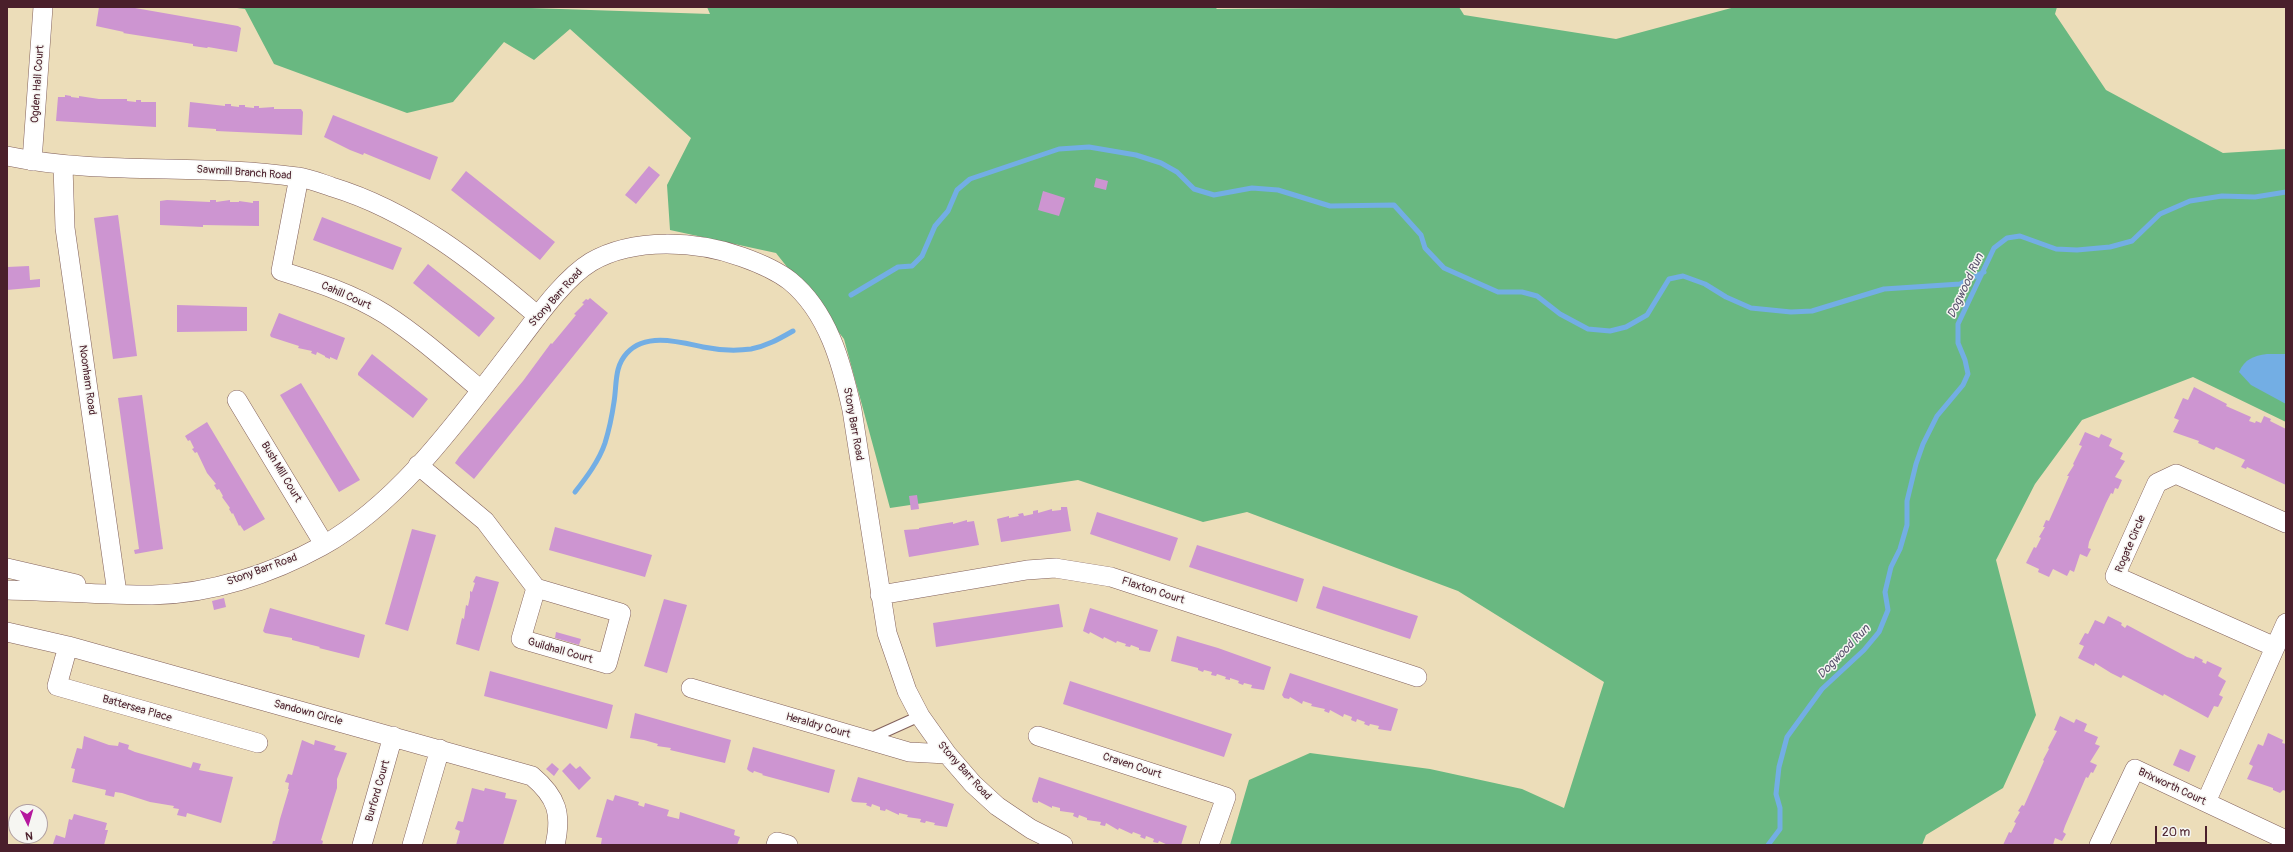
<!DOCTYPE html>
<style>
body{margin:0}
#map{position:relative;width:2293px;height:852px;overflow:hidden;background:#ecddb9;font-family:Pangolin,sans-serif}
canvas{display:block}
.frame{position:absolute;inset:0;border:8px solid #4a1f2b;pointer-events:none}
.north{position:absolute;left:8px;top:804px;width:40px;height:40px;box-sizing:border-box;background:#f6f6f2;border:1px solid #b1a0a2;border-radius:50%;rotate:175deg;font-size:11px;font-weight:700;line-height:16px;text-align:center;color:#4a1f2b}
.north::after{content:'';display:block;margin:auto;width:14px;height:18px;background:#b5179e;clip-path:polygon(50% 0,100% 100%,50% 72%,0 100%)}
.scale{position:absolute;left:2155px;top:826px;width:52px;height:18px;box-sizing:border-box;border:2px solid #4a1f2b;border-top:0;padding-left:5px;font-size:12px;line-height:14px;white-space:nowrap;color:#4a1f2b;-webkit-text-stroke:3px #f6f6f2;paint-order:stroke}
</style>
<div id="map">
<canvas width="2293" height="852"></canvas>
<div class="frame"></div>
<div class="north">N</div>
<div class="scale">20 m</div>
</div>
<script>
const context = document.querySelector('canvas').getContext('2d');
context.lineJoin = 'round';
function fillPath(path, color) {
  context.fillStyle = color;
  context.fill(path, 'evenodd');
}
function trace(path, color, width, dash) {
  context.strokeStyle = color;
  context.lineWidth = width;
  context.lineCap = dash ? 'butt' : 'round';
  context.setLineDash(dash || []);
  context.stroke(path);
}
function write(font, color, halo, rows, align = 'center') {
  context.font = font + ' Pangolin,sans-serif';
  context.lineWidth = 3;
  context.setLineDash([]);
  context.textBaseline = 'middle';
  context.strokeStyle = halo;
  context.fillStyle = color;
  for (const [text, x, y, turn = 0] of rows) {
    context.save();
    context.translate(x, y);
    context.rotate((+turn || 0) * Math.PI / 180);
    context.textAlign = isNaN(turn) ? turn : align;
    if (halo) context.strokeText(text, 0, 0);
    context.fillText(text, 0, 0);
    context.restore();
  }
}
fillPath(new Path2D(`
 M229 7H501L710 14 707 7H1215L1217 9 1459 7 1464 15 1616 39 1735 7H2057L2055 14 2106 90 2223 153 2286 149V422L2193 377 2082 420 2035 484 1996 560 2036 715 2003 788 1926 835 1922 845H1230L1249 780 1310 753 1430 769 1522 789 1564 808 1604 682 1458 591 1247 512 1203 522 1078 480 890 508 844 339 776 253 670 230 667 185 691 138 570 29 534 60 504 42 453 102 407 113 274 64 245 9Z`), '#69b881');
fillPath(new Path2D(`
 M2267 354H2286V404L2251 385 2239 372C2245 359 2253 356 2267 354Z`), '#73aee4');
trace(new Path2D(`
 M851 295 898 267 912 266 922 256 935 226 948 211 957 190 970 179 1059 149 1089 147 1136 155 1161 163 1177 172 1194 189 1214 195 1252 188 1278 190 1330 206 1394 205 1421 235 1425 248 1444 268 1498 292H1522L1537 296 1560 314 1588 329 1610 331 1626 327 1647 315 1669 279 1683 276 1705 284 1726 297 1751 308 1791 312 1812 311 1884 289 1960 284 1984 272
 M575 492C586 478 599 461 605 443 609 430 612 416 614 402 617 384 614 367 627 353 646 332 680 342 703 347 718 350 736 351 751 349 767 346 779 339 793 331
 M1768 845 1780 829V808L1776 794 1779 767 1787 737 1822 689 1864 650 1879 632 1888 610 1885 592 1891 567 1900 549 1907 525V501L1916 464 1923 444 1937 416 1963 385 1968 374 1965 360 1958 343V324L1994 248 2007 238 2020 236 2056 249 2077 250 2110 247 2132 241 2160 214 2190 201 2222 196 2255 197 2286 192`), '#73aee4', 5);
fillPath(new Path2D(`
 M99 7 135 8 238 26 241 28 237 52 208 47 207 48 193 46V44L123 33 124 32 96 26Z
 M65 95 71 96V97L79 98V96L99 99H127V101L136 102V100H141V102H156V127L56 121 58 97H65Z
 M190 102 225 106V104H231V106L239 107V105H245V107L254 108V106H259V108L274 107V109H301L303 112 302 135 216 131V129L188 127Z
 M333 115 438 157 430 180 364 153 363 155 350 150 324 137Z
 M649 166 660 175 636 204 625 195Z
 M466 171 555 242 540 260 451 190Z
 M1096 178 1108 181 1106 190 1094 187Z
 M1043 191 1065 198 1059 216 1038 210Z
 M167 200 210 202V200H216V202L230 200V202H239V201L253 203V201H259V226L203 225V227L160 225V201Z
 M118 215 137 356 113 359 94 218Z
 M322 217 402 248 393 270 313 240Z
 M428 264 495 318 479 337 413 283Z
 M29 266 30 280 40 279V287L7 290V267Z
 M590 298 608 313 474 479 455 463 459 457 523 381 551 343 552 344 576 315 574 314 584 304 582 303 586 299 588 300Z
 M177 305 247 307V331L177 332Z
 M279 313 345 338 337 360 330 357V359L325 357V356L317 352 316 355 311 353 312 351 298 348 299 346 271 337 270 335Z
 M372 354 428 399 413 418 358 375V373Z
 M301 383 360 480 339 492 280 395Z
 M2194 387 2227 404 2226 406 2251 417 2249 421 2255 423 2256 421 2261 423 2264 416 2271 419 2270 421 2286 429V485L2247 467 2246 469 2241 467 2245 460 2216 447 2214 450 2198 443 2199 441 2173 432 2179 420 2174 418 2183 398 2188 400Z
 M142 395 163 549 135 554 134 550 139 549 118 398Z
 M207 422 265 519 244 531 240 525 239 526 233 513 232 514 229 509 230 508 222 497 223 496 219 489 217 490 214 485 216 484 207 473 197 452 195 453 192 449 194 448 190 440 188 441 185 436Z
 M2085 432 2099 438 2101 434 2112 439 2109 446 2123 453 2120 459 2125 461 2115 477 2122 480 2118 489 2115 488 2113 494 2111 493 2106 503 2089 542 2088 548 2091 549 2087 557 2080 554 2074 572 2070 570 2067 576 2053 569 2049 577 2038 572 2039 569 2026 563 2034 547 2036 548 2041 538 2039 537 2045 527H2043L2046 520 2049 521 2069 476H2067L2074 465 2073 464 2082 446 2079 445Z
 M917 495 919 509 911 510 909 496Z
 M1061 507H1067L1071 531 1001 542 997 519 1009 516V518L1019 516 1018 514 1023 513 1024 516 1033 514V511L1038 510V513L1052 509V511L1061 510Z
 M1097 512 1178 538 1170 561 1090 534Z
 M967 520V522L974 521 979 545 909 557 904 530 919 529V528L953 522V524Z
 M555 527 652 555 645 577 549 550Z
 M412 529 436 535 408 631 385 624Z
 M1197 545 1304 579 1297 602 1189 567Z
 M476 576 499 582 479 651 456 644 462 618 464 619 466 605 468 606 470 597V591L472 592 475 583 473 582Z
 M1323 586 1418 616 1410 639 1316 608Z
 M224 598 226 607 214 610 212 601Z
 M664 599 687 605 667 673 644 666Z
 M1059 604 1063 627 936 647 933 623Z
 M270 608 365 635 359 658 319 648 320 647 292 640V638L265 633 263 631Z
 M1090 608 1158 630 1150 652 1139 650V648L1131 645 1130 647 1125 646 1126 644 1117 641 1116 643 1104 637 1103 639 1090 632 1089 634 1083 631Z
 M2108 616 2122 623 2121 625 2125 628 2127 625 2187 657 2194 659 2195 656 2203 660 2202 662 2206 664 2207 661 2222 668 2218 676 2226 681 2219 695 2223 697 2218 707 2214 706 2208 718 2164 694 2163 696 2123 675 2121 678 2111 673 2095 663 2094 666 2078 658 2084 646 2079 644 2085 633 2088 634 2095 620 2104 624Z
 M556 632 581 639 579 645 555 638Z
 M1177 636 1218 648 1271 667 1264 690 1251 688 1252 685 1244 683 1243 685 1238 683 1239 681 1230 678V680L1225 679 1226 677 1217 674 1216 676 1211 675 1212 672 1204 670 1203 672 1198 670V668L1171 661Z
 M490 671 613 705 607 729 484 696Z
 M1290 673 1398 709 1391 731 1378 729 1379 726 1370 724 1369 726 1364 724 1365 722 1357 719 1356 722 1351 720 1352 717 1344 714 1343 717 1330 710 1329 713 1324 711 1325 709 1311 706 1312 704 1303 701 1302 704 1290 697 1289 699 1284 698 1282 695Z
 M1070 681 1232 734 1224 757 1063 704Z
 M635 713 731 740 725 763 670 750 671 748 657 746 658 744 644 740 630 738Z
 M2060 716 2074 723 2076 719 2087 724 2084 731 2098 737 2095 744 2100 746 2090 762 2097 765 2093 773 2091 772 2088 778 2086 777 2065 826 2063 832 2066 834 2062 841 2055 838 2053 845H2003L2009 832 2011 833 2016 823 2014 822 2020 812 2018 811 2022 805 2024 806 2044 761 2043 760 2049 749 2048 748 2057 731 2054 730Z
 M2268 733 2283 740 2282 743 2286 744V791L2283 790 2280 793 2273 790V788L2247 779 2253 766 2249 764 2258 744 2263 746Z
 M84 736 109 745 118 746 119 742 129 745 128 749 135 752 191 768 193 762 201 764 199 770 233 777 221 823 187 813 186 817 177 815 179 809 173 808 174 806 150 802 122 793 115 792 114 797 105 795 106 790 72 782 75 769 71 768 77 748 82 749Z
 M302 740 314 745 315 740 336 746 334 750 347 753 337 779V788L321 840 323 841 322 845H272L273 841H275L280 819 289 789H288L289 783 285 782 288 774 292 775Z
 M753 747 835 770 829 793 762 775 763 774 754 771 753 773 749 771 747 769Z
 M2180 749 2196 756 2189 772 2173 765Z
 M552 763 559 769 554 776 546 769Z
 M570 763 576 769 580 766 591 778 579 790 562 771Z
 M858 777 954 804 947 827 934 825 935 823 926 821 925 823 920 822 921 819 907 817 908 815 899 813V815L886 809 885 811 880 810V807L872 804 871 807 866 805 867 803 853 802 851 800Z
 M1039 777 1187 826 1181 845H1168L1159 841 1158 843 1153 842 1154 839 1146 836 1145 839 1140 837 1141 835 1133 832 1132 834 1119 828 1118 830 1106 823 1105 826 1100 825 1101 822 1087 820V818L1079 815 1078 818 1073 816 1074 813 1060 811V808L1052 806V808L1038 801V803L1033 802 1032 799Z
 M472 788 484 791 485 788 506 793 505 798 517 800 503 845H456L460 831 455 829 458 821 463 822Z
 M615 795 639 802 638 805 644 807 645 803 669 810 667 816 679 819 680 812 735 830 734 835 740 837 737 845 601 844 602 838 596 837 607 799 613 801Z
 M74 814 107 823 105 830H108L104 845 53 844 56 835 65 838 69 819 72 820Z`), '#cd95d1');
const lane = new Path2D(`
 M869 739 920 716`);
const street = new Path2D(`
 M7 156C102 176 201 163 297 177 308 178 320 183 332 187 411 211 476 263 538 316
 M32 161 43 7
 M63 166 65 228 117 593
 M299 177 281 271C316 282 353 294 385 314 419 336 450 364 481 390
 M237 400 324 544
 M418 465 485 521 536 588 621 613 607 664 521 639 536 588
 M7 568 76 584
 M7 590C55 591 104 595 152 595 211 594 271 574 322 546 401 502 461 416 515 346 535 320 563 279 591 262 634 237 697 241 742 257 759 263 776 270 790 281 828 312 842 364 852 410L887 633 907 691 920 716 947 754 973 784 997 806 1031 829 1063 845
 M880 595 1027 570 1055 568 1111 577 1417 677
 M7 632 68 646 532 776C557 797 562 814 555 845
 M68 646 57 686 258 743
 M2275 647 2115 576 2157 483 2176 474 2286 523
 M691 688 909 752 947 754
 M1038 736 1226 797 1209 845
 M2206 802 2286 623
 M362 845 393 736
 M412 845 440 749
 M776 845 777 842 788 845
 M2099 845 2135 769 2286 840`);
trace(lane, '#83625d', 12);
trace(street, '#83625d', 20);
trace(lane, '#fff', 10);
trace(street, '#fff', 19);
write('11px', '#4a1f2b', '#f6f6f2', [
 ["Ogden Hall Court",38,84,-86],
 ["Sawmill Branch Road",244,173,4],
 ["Cahill Court",346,296,24],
 ["Stony Barr Road",556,298,-48],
 ["Noonham Road",87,380,82],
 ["Stony Barr Road",853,424,80],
 ["Bush Mill Court",281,472,59],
 ["Rogate Circle",2131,544,-67],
 ["Stony Barr Road",262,570,-20],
 ["Flaxton Court",1153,591,18],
 ["Guildhall Court",560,651,16],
 ["Battersea Place",137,709,16],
 ["Sandown Circle",308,713,15],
 ["Heraldry Court",818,726,16],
 ["Craven Court",1132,766,18],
 ["Stony Barr Road",964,771,48],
 ["Brixworth Court",2172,787,25],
 ["Burford Court",378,791,-74]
]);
write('italic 12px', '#58516c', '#f6f6f2', [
 ["Dogwood Run",1966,286,-65],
 ["Dogwood Run",1844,652,-46]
]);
</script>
